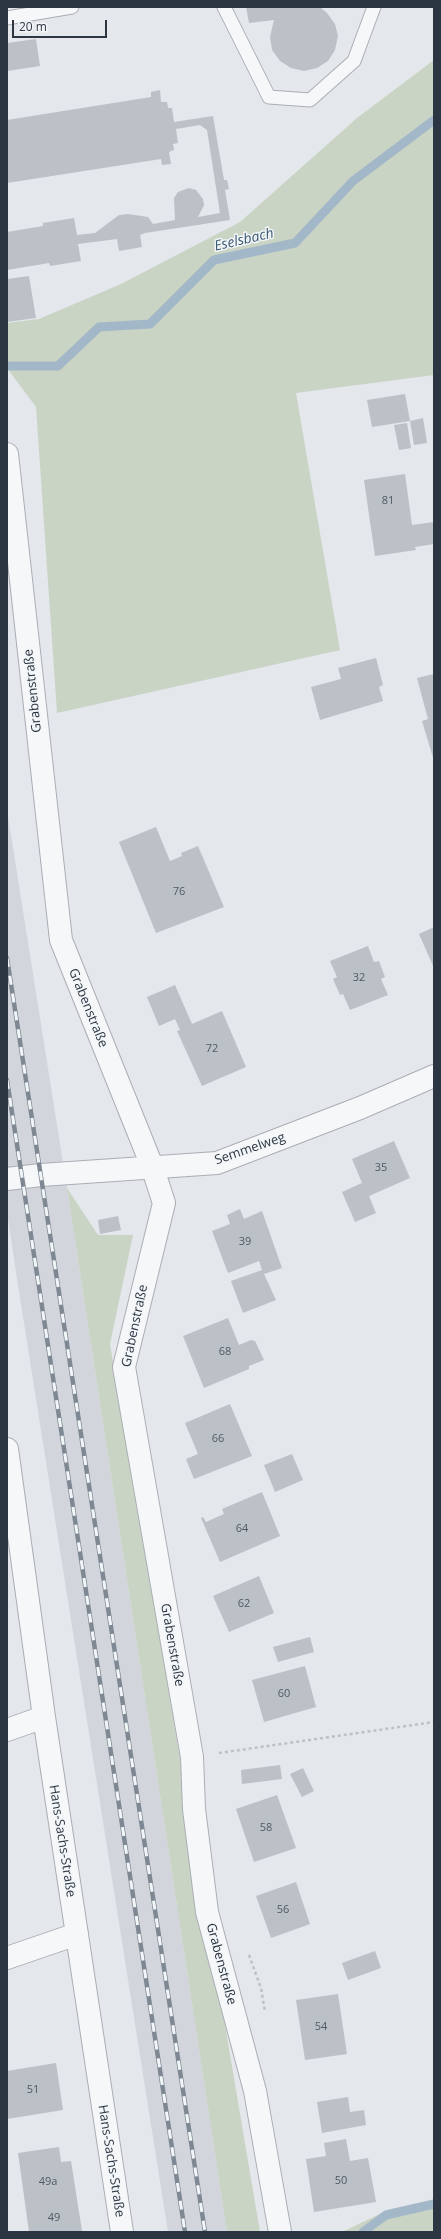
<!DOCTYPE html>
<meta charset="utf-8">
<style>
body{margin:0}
#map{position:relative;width:441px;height:2239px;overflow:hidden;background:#e4e7eb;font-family:"Open Sans",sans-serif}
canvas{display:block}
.frame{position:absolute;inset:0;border:8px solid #2c3642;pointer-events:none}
.scale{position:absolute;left:12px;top:20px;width:95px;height:18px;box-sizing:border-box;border:2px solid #2c3642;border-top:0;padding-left:5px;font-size:12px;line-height:14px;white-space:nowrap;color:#2c3642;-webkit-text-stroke:3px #f3f6f8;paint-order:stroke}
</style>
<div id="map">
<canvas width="441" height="2239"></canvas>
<div class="frame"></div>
<div class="scale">20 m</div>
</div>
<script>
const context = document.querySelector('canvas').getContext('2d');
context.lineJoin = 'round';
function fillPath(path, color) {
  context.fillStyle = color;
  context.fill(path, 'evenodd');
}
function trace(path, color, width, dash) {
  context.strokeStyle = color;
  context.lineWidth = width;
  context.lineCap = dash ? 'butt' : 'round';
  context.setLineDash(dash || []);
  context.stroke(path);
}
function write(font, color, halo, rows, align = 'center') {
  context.font = font + ' "Open Sans",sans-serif';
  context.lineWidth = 3;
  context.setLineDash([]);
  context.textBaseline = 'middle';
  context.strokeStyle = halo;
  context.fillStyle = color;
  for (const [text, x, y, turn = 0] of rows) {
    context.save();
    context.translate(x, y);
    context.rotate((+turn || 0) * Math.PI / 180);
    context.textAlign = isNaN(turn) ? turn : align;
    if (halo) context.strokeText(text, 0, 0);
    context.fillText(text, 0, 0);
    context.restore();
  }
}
fillPath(new Path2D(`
 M7 810 67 1188 227 2232H168L17 1279 7 1212Z`), '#d2d6dc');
fillPath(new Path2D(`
 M434 60V375L296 393 340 650 57 713 36 407 7 368V323L39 319 121 284 240 222 357 118Z
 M67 1188 98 1235H133L110 1344 260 2232H227Z
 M434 2200V2232H342L388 2210Z`), '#cad4c5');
trace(new Path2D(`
 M7 366H58L99 327 150 324 214 260 295 243 353 181 434 120
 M363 2232 386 2215 434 2204`), '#a2b7c8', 9);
fillPath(new Path2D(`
 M246 7H320L327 13 335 24 338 36 335 50 328 61 317 68 304 71 291 68 280 61 272 50 270 37 274 20 249 23Z
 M36 39 40 66 7 71V43Z
 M160 90 161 102H167L168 108H172L174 122 213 116 224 180H227L229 189 225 190 230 220 145 233 140 235 142 247 119 251 117 239 78 244 81 261 50 266 49 263 7 270V232L43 226V223L74 218 77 235 95 233 119 215 128 214 148 217 153 224 175 220 174 198 178 192 189 188 196 190 203 199 204 205 198 217 220 213 207 130 200 125 176 129 178 143 173 144 174 150 169 152 171 164 162 165 161 159 7 183V120L151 97V92Z
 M29 276 36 318 7 322V279Z
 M405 394 410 421 423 418 427 443 414 445 410 421 372 427 367 400Z
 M407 423 411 448 399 450 394 425Z
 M405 474 412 525 434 522V544L415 547 416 550 375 556 364 480Z
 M376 658 383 685 379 687 383 701 320 720 311 687 341 679 338 668Z
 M434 674V761L422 721 428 719 417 678Z
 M156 827 170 861 182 856 181 853 198 846 224 907 156 933 119 842Z
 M434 927V968L419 934Z
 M368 946 374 962 379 961 385 977 381 979 388 995 350 1010 343 994 340 995 333 979 337 977 330 961Z
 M175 985 192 1024 222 1011 246 1067 202 1086 177 1031 180 1030 175 1019 159 1026 147 997Z
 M394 1141 410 1178 369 1196 376 1213 355 1222 342 1192 362 1183 352 1159Z
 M240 1209 244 1219 262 1211 282 1268 264 1274 276 1300 243 1313 231 1281 262 1270 259 1261 228 1273 212 1231 230 1224 227 1215Z
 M118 1216 121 1230 100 1234 98 1220Z
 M228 1318 239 1345 251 1340 255 1341 264 1360 249 1366V1369L204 1388 183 1336Z
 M230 1404 252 1456 194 1479 186 1459 198 1454 185 1423Z
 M292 1454 303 1480 275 1492 264 1465Z
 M262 1492 280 1536 220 1562 201 1518 203 1517 206 1522 224 1514 222 1509Z
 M259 1576 274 1613 229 1632 213 1596Z
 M310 1637 314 1652 278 1662 273 1647Z
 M305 1666 316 1707 264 1722 252 1680Z
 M280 1765 282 1779 242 1784 241 1770Z
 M303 1768 314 1791 302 1797 290 1774Z
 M277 1795 296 1848 254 1862 236 1809Z
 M296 1882 310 1924 271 1938 256 1896Z
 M375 1951 381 1968 348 1980 342 1963Z
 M338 1994 347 2054 305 2060 296 2000Z
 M56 2063 63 2110 7 2119V2071Z
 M348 2097 350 2112 364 2110 366 2125 322 2133 317 2102Z
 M346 2139 350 2161 368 2158 376 2202 314 2212 306 2159 326 2156 324 2143Z
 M59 2147 61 2162 71 2161 82 2231 29 2232 18 2153Z`), '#bbc1c7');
const lane = new Path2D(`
 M224 7 269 97 310 100 354 61 374 7
 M7 18 72 7`);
const street = new Path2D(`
 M7 454 61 940 152 1166 164 1203 124 1367 192 1757 194 1809 207 1912 255 2091 280 2232
 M7 1179 41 1175 217 1163 360 1108 434 1076
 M7 1449 44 1717 122 2232
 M7 1730 44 1717
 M7 1958 77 1934`);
trace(lane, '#a9aeb5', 15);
trace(street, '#a9aeb5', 24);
trace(new Path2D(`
 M219 1753 434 1722
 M249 1955 261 1988 265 2012`), '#bdc1c6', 2.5, [3, 3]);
trace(lane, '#f6f7f9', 13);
trace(street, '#f6f7f9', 22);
const rail = new Path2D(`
 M7 958 205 2232
 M7 1080 185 2232`);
trace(rail, '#7e8893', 4.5);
trace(rail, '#f3f6f8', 3, [9]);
write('11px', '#505963', null, [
 ["81",388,501],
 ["76",179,892],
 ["32",359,978],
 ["72",212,1049],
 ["35",381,1168],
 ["39",245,1242],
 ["68",225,1352],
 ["66",218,1439],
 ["64",242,1529],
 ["62",244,1604],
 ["60",284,1694],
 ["58",266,1828],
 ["56",283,1910],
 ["54",321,2027],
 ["51",33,2090],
 ["50",341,2181],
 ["49a",48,2182],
 ["49",54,2218]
]);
write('13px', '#2c3642', '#f3f6f8', [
 ["Grabenstraße",33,691,-96],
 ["Grabenstraße",88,1008,68],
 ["Semmelweg",250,1149,-19],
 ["Grabenstraße",135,1326,-78],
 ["Grabenstraße",172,1645,80],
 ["Hans-Sachs-Straße",62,1841,81],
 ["Grabenstraße",221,1964,75],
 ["Hans-Sachs-Straße",111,2161,81]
]);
write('italic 14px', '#395873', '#f3f6f8', [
 ["Eselsbach",244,240,-13]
]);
</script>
